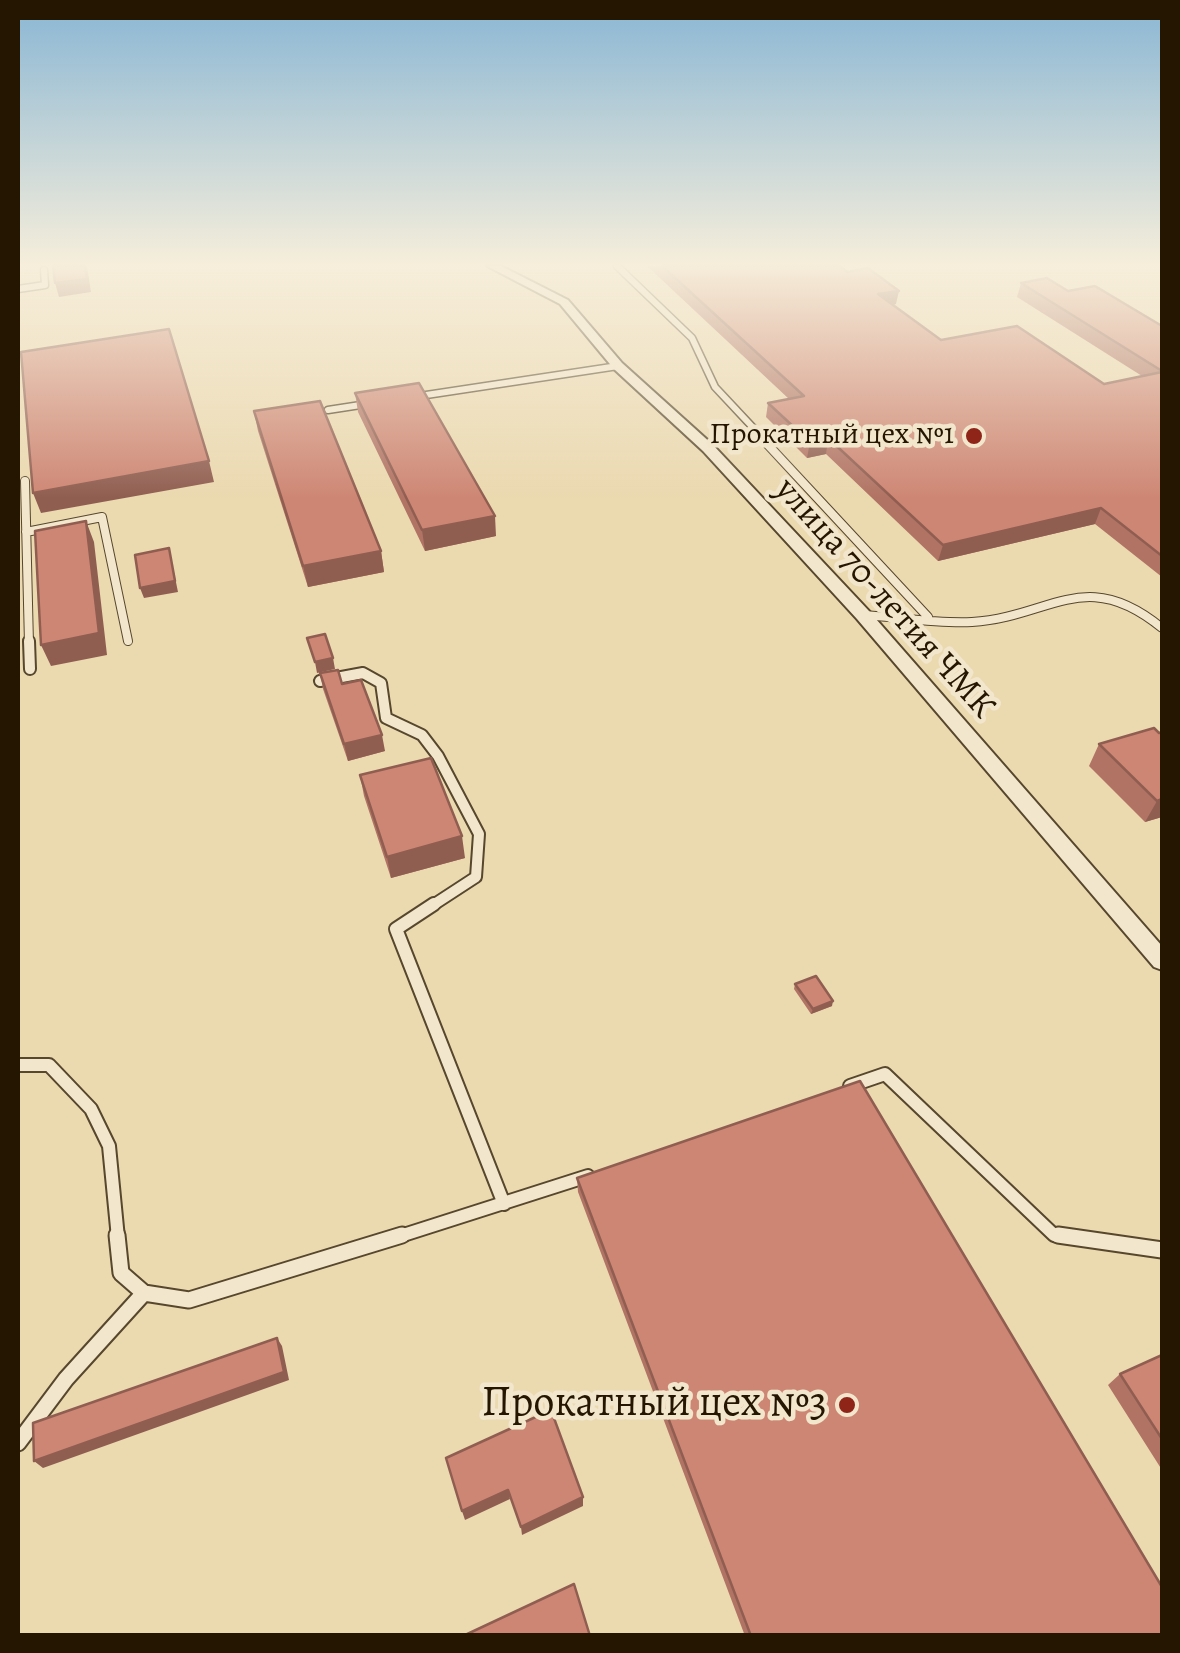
<!DOCTYPE html>
<meta charset="utf-8">
<style>
body{margin:0}
#map{position:relative;width:1180px;height:1653px;overflow:hidden;background:#ebd9b0;font-family:Alegreya,serif}
canvas{display:block}
.frame{position:absolute;inset:0;border:20px solid #251601;pointer-events:none}
</style>
<div id="map">
<canvas width="1180" height="1653"></canvas>
<div class="frame"></div>
</div>
<script>
const context = document.querySelector('canvas').getContext('2d');
context.lineJoin = 'round';
function trace(path, color, width, dash) {
  context.strokeStyle = color;
  context.lineWidth = width;
  context.lineCap = dash ? 'butt' : 'round';
  context.setLineDash(dash || []);
  context.stroke(path);
}
function fillPath(path, color) {
  context.fillStyle = color;
  context.fill(path, 'evenodd');
}
function write(font, color, halo, rows, align = 'center') {
  context.font = font + ' Alegreya,serif';
  context.lineWidth = 9;
  context.setLineDash([]);
  context.textBaseline = 'middle';
  context.strokeStyle = halo;
  context.fillStyle = color;
  for (const [text, x, y, turn = 0] of rows) {
    context.save();
    context.translate(x, y);
    context.rotate((+turn || 0) * Math.PI / 180);
    context.textAlign = isNaN(turn) ? turn : align;
    if (halo) context.strokeText(text, 0, 0);
    context.fillText(text, 0, 0);
    context.restore();
  }
}
const serviceFar4 = new Path2D(`
 M617 266 692 338 715 387 759 434
 M18 289 45 285 44 270
 M413 397 618 366
 M328 410 367 404`);
const serviceFar3 = new Path2D(`
 M756 432 928 617
 M25 481 29 644
 M26 532 102 517 128 641
 M863 615C898 617 937 624 972 622 1051 617 1085 565 1162 628`);
const serviceFar2 = new Path2D(`
 M29 641 30 669
 M320 681 363 673 381 683 386 718 422 735 438 756 479 834 476 877 430 907`);
const serviceFar1 = new Path2D(`
 M434 904 396 929 504 1204
 M18 1065H49L91 1109 109 1146 118 1238
 M850 1086 885 1074 1054 1235 1076 1238
 M394 1238 588 1176`);
const service = new Path2D(`
 M1058 1235 1162 1250
 M144 1293 189 1300 402 1235
 M18 1443 66 1379 144 1293 121 1273 117 1235`);
const minor = new Path2D(`
 M487 266H501L568 300 622 363 713 445 869 611 1162 946V970L1154 967 857 619 703 451 614 369 560 304Z`);
trace(serviceFar4, '#56472d', 9);
trace(serviceFar3, '#56472d', 10);
trace(serviceFar2, '#56472d', 14);
trace(serviceFar1, '#56472d', 16);
trace(service, '#56472d', 19);
trace(minor, '#56472d', 4);
trace(serviceFar4, '#f2e6cc', 6);
trace(serviceFar3, '#f2e6cc', 8);
trace(serviceFar2, '#f2e6cc', 10);
trace(serviceFar1, '#f2e6cc', 12);
trace(service, '#f2e6cc', 15);
fillPath(minor, '#f2e6cc');
fillPath(new Path2D(`
 M647 266H840L896 304 893 305 941 340 1104 384 1142 376 1017 297 1021 283 1068 291 1162 326V577L1095 524 938 561 826 454 807 458 766 417 768 403 789 399Z
 M355 393 496 536 425 551 358 412Z
 M254 411 381 551 384 572 308 587 258 431Z
 M320 673 342 684 385 751 348 761 323 689Z
 M1154 728 1162 817 1145 822 1089 766 1099 744Z
 M360 775 465 858 391 878 364 796Z
 M795 984 832 1006 811 1014 794 989Z
 M577 1178 1162 1636H745L578 1192Z
 M1162 1355V1470L1108 1385 1120 1374Z`), '#b17364');
fillPath(new Path2D(`
 M85 266H87L91 292 59 297 55 283Z
 M899 291 896 304 875 308 878 294Z
 M828 438 826 454 807 458 810 442Z
 M209 461 214 482 41 513 33 493Z
 M1101 508 1095 524 938 561 943 545Z
 M495 516 496 536 425 551 422 530Z
 M86 521 94 542 107 655 51 666 41 645Z
 M169 548 178 592 144 598 140 588Z
 M381 551 384 572 308 587 303 566Z
 M333 658 335 669 317 673 315 662Z
 M382 735 385 751 348 761 344 744Z
 M1162 799V817L1145 822 1157 801Z
 M462 836 465 858 391 878 387 857Z
 M833 1001 832 1006 811 1014 813 1009Z
 M277 1338 282 1346 289 1380 43 1468 34 1461Z
 M508 1490 510 1499 465 1520 462 1511Z
 M583 1497V1506L522 1535 521 1527Z`), '#905e51');
const building = new Path2D(`
 M53 266H85L87 279 55 283Z
 M662 266H840L847 272 868 268 899 291 878 294 941 340 1017 326 1104 384 1162 372V556L1101 508 943 545 828 438 810 442 768 403 804 396Z
 M1047 278 1068 291 1095 286 1162 326V371L1021 283Z
 M169 329 209 461 33 493 21 352Z
 M419 383 495 516 422 530 355 393Z
 M320 401 381 551 303 566 254 411Z
 M86 521 99 633 41 645 35 531Z
 M169 548 175 581 140 588 135 555Z
 M325 634 333 658 315 662 307 638Z
 M338 670 342 684 361 680 382 735 344 744 320 673Z
 M1154 728 1159 733 1162 732V799L1157 801 1099 744Z
 M431 758 462 836 387 857 360 775Z
 M816 976 833 1001 813 1009 795 984Z
 M860 1081 1162 1587V1636H751L577 1178Z
 M277 1338 284 1372 34 1461 33 1423Z
 M1162 1355V1439L1120 1374Z
 M551 1410 583 1497 521 1527 508 1490 462 1511 446 1458Z
 M574 1584 590 1636H463Z`);
fillPath(building, '#ce8674');
trace(building, '#905e51', 2.5);
const sky = context.createLinearGradient(0, 0, 0, 498);
sky.addColorStop(0, '#89b6d4');
sky.addColorStop(0.53, '#f6eedb');
sky.addColorStop(1, '#f6eedb00');
context.fillStyle = sky;
context.fillRect(0, 0, 1180, 498);
for (const [x, y, r, color] of [
 [974,436,10,"#8f2418"],
 [847,1405,10,"#8f2418"]
]) {
  const dot = new Path2D();
  dot.arc(x, y, r, 0, 2 * Math.PI);
  context.fillStyle = color;
  context.fill(dot);
  trace(dot, '#f2e6cc', 4);
}
write('30px', '#251601', '#f2e6cc', [
 ["Прокатный цех №1",954,436]
], 'right');
write('35px', '#251601', '#f2e6cc', [
 ["улица 70-летия ЧМК",884,599,48]
]);
write('42px', '#251601', '#f2e6cc', [
 ["Прокатный цех №3",827,1405]
], 'right');
</script>
